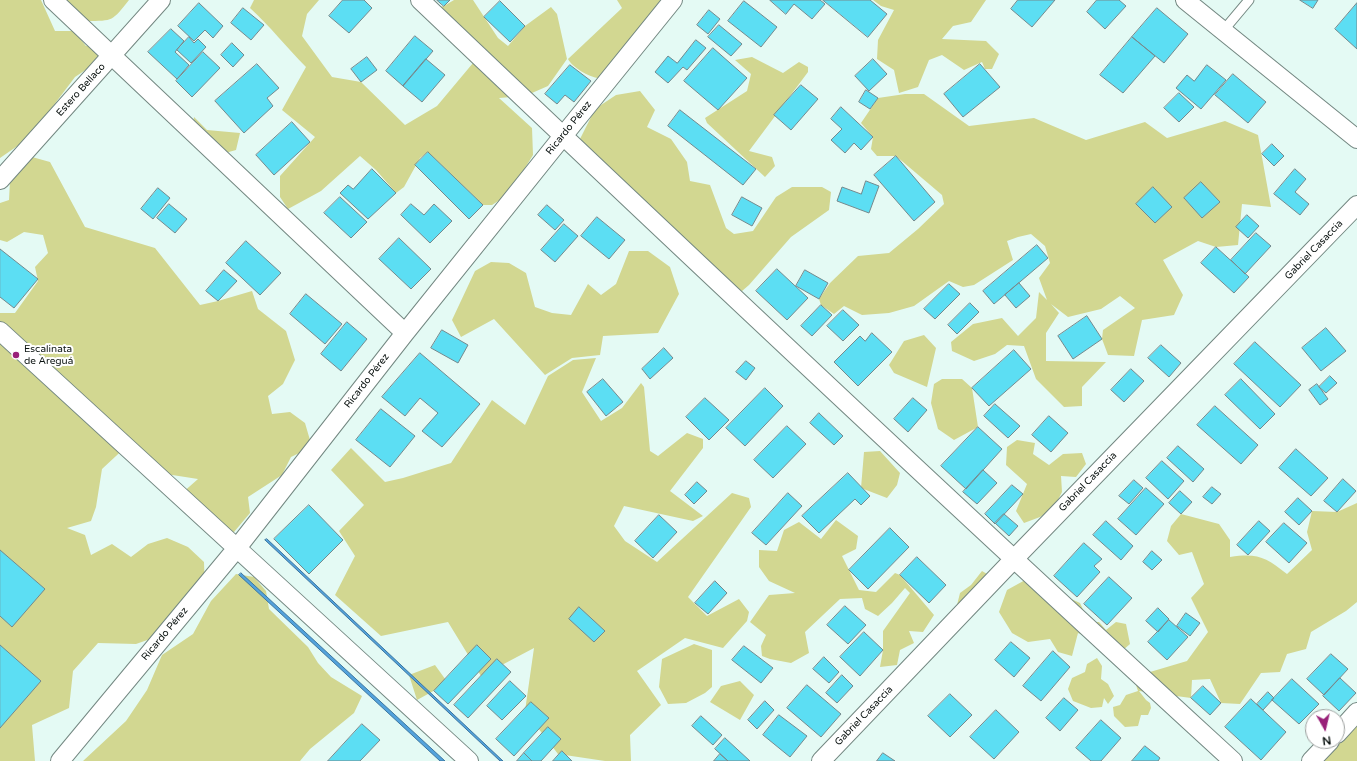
<!DOCTYPE html>
<meta charset="utf-8">
<style>
body{margin:0}
#map{position:relative;width:1357px;height:761px;overflow:hidden;background:#e4faf4;font-family:"Varela Round",sans-serif}
canvas{display:block}
.north{position:absolute;left:1305px;top:709px;width:40px;height:40px;box-sizing:border-box;background:#fff;border:1px solid #9da09f;border-radius:50%;rotate:172deg;font-size:11px;font-weight:700;line-height:16px;text-align:center;color:#0a1210}
.north::after{content:'';display:block;margin:auto;width:14px;height:18px;background:#992079;clip-path:polygon(50% 0,100% 100%,50% 72%,0 100%)}
</style>
<div id="map">
<canvas width="1357" height="761"></canvas>
<div class="north">N</div>
</div>
<script>
const context = document.querySelector('canvas').getContext('2d');
context.lineJoin = 'round';
function fillPath(path, color) {
  context.fillStyle = color;
  context.fill(path, 'evenodd');
}
function trace(path, color, width, dash) {
  context.strokeStyle = color;
  context.lineWidth = width;
  context.lineCap = dash ? 'butt' : 'round';
  context.setLineDash(dash || []);
  context.stroke(path);
}
function write(font, color, halo, rows, align = 'center') {
  context.font = font + ' "Varela Round",sans-serif';
  context.lineWidth = 4;
  context.setLineDash([]);
  context.textBaseline = 'middle';
  context.strokeStyle = halo;
  context.fillStyle = color;
  for (const [text, x, y, turn = 0] of rows) {
    context.save();
    context.translate(x, y);
    context.rotate((+turn || 0) * Math.PI / 180);
    context.textAlign = isNaN(turn) ? turn : align;
    if (halo) context.strokeText(text, 0, 0);
    context.fillText(text, 0, 0);
    context.restore();
  }
}
fillPath(new Path2D(`
 M0 0H41L55 31H74L86 46 97 44 105 57 75 77 29 138 0 158Z
 M64 0H129C112 21 114 21 86 21Z
 M254 0H319L307 14 302 36 332 77 361 82 405 125 437 106 473 63 435 8 444 6 454 0H473L498 38 508 46 525 26 551 7 557 14 567 59 548 86 525 96 499 98 532 128 533 155 509 194 492 205H483L428 152 420 158 404 187 396 193 376 170 360 156 321 191 288 209 280 197V176L315 137 282 110 306 67C287 48 270 26 250 8Z
 M617 0H662L598 78C589 77 572 67 568 59L622 8Z
 M873 0H986L971 22 953 26 942 39 986 41 999 54 992 69H985L982 62 964 70 942 55 929 60 918 87 899 93 894 70 877 59 878 40 894 10 881 6Z
 M752 57 783 73 799 62 808 67V72L749 151 772 157 775 166 765 177 707 123 705 118 747 91 751 74 735 60Z
 M640 91 655 110 647 127 671 139 687 162 690 181 710 185 726 228 734 234 753 231 776 197 792 187H822L831 192 829 210 791 237 749 285 742 291 733 289 574 151 595 109 616 95Z
 M905 94H924L969 126 1034 118 1086 140 1145 122 1167 138 1225 121 1258 135 1271 207 1242 204 1238 245 1216 247 1198 241 1163 260 1183 295 1174 315 1142 320 1134 356 1108 355 1102 339 1103 330 1135 308 1120 296 1101 309 1068 317 1051 304 1059 313 1046 333V361L1106 362 1082 387V406L1064 407 1036 379 1024 346 1007 345 995 354 974 361 952 351 951 342 973 324 1002 318 1018 336 1036 318 1039 292 1047 300 1039 278 1050 263 1045 246 1031 234 1018 237 1007 241 1013 260 974 285 963 287 949 281 914 306 889 313 862 315 844 306 834 314 821 305 819 299 830 283 858 256 889 253 918 229 944 204 942 195 896 156H877L871 149 873 137 861 123 878 98Z
 M194 117 207 130 240 133 236 150 218 155 192 134Z
 M32 157 50 162 85 227 155 248 200 305 218 301 252 291 258 309 286 331 295 360 283 384 268 396 272 414 290 412 305 423 312 447 291 457 282 475 248 497 250 513 234 532 215 531 181 494 198 479 153 472 130 443 102 469 96 507 91 521 67 528 85 535 91 555 112 544 131 557 148 544 167 538 188 547 204 562 205 594 173 631 136 644 98 643 73 671 69 708 32 725 35 761H0V313H15L38 281 35 267 48 253 43 235 24 232 7 242 0 240V203L9 200 10 181Z
 M629 251H648L670 267 679 294 658 333 603 336 600 355 572 358 545 375 494 319 461 337 452 320 475 271 491 262 509 263 526 273 535 307 552 313 571 315 588 284 601 295 616 284Z
 M924 335 936 348 927 387 894 373 889 365 904 341Z
 M596 358 582 392 601 421 622 408 641 383 644 387 650 451 658 456 687 433 703 439V448L670 491 703 516 693 521 624 506 614 526 625 541 657 562 732 493 749 498 751 507 688 597 707 616 739 599 749 612 747 621 723 648 685 638 637 671 661 705 630 735 631 761H605L558 754 525 711 534 648 481 676 448 622 381 636 335 595 355 556 339 531 364 505 331 470 351 448 385 482 403 478 451 463 492 400 525 425 548 376 573 360Z
 M942 379H962L972 388 978 427 954 440 938 429 931 403 934 384Z
 M1017 440 1035 443 1033 454 1049 465 1063 454 1082 453 1086 464 1076 477 1061 476 1062 492 1054 508 1040 517 1024 523 1016 511 1027 484 1006 465 1007 447Z
 M880 451 900 473 897 485 887 498 861 488 864 452Z
 M1357 503V602L1346 611 1311 632 1306 649 1287 654 1280 672 1261 673 1240 704 1221 703 1210 679 1192 680 1191 698 1139 691 1146 700 1150 703 1151 708 1148 715H1141L1138 726 1125 727 1114 716 1113 707 1120 705 1126 695 1138 691 1135 682 1150 672 1187 661 1208 632 1191 598 1204 584 1192 552 1179 555 1167 541 1171 526 1181 514 1219 524 1230 540V557C1258 553 1265 557 1287 574L1312 550 1307 532 1312 511 1337 512Z
 M836 520 858 536 856 549 842 556 859 590 876 592 895 573 900 575 934 615 923 632 909 631 914 643 900 650 897 665 880 667 883 650V631L910 593 905 588 892 603 878 616 865 609 862 598 840 599 805 632 809 653 791 663 770 659 762 656 761 646 766 635 750 622 769 595 795 593 769 581 759 567V550L777 551 784 530 799 522 821 539Z
 M982 571 994 578 965 609 957 605 960 593 971 585Z
 M236 574 254 577 266 591 269 609 308 647 318 663 331 677 362 696 354 713 310 749 300 761H83L126 721 147 690 162 655 193 634 211 601Z
 M1027 579 1080 603 1089 622H1099L1106 630 1116 622 1126 624 1130 644 1122 651 1112 648 1078 633 1072 656 1058 652 1050 639 1028 642 1012 633 999 612 1007 590Z
 M694 644 712 650V687L705 693 686 703 668 704 659 687 662 659Z
 M1097 658 1102 666 1101 679 1108 684 1114 696 1108 704 1104 698 1102 707 1091 708 1073 701 1068 689 1072 678 1085 672 1087 664Z
 M435 665 448 683 417 700 409 675Z
 M740 681 754 695 740 720 710 702 721 686Z
 M1357 716V761H1324L1318 748Z`), '#d2d791');
const water = new Path2D(`
 M267 539 503 761H500L265 540Z
 M241 573 445 761H440L239 575Z`);
fillPath(water, '#53a2dc');
trace(water, '#3d779f', 1);
const building = new Path2D(`
 M343 0H364L372 8 349 33 329 16Z
 M437 0H450L444 6Z
 M770 0H820L825 4 812 19 794 4 786 14Z
 M823 0H870L887 14 868 37Z
 M1018 0H1055L1032 27 1011 9Z
 M1097 0H1119L1126 6 1105 29 1087 12Z
 M1300 0H1318L1313 8Z
 M500 1 525 26 510 42 484 17Z
 M744 1 777 27 761 47 728 21Z
 M199 3 223 26 213 38 205 30 194 41 178 26Z
 M1357 3V49L1335 29Z
 M243 8 264 25 251 40 231 23Z
 M1157 8 1188 34 1164 63 1132 37Z
 M709 10 720 19 708 34 697 25Z
 M719 25 742 44 731 56 708 37Z
 M171 29 184 41 175 52 189 65 177 79 148 52Z
 M415 36 433 51 403 86 386 71Z
 M189 37 194 43 198 39 206 47 191 63 177 50Z
 M1132 37 1155 56 1123 93 1100 75Z
 M696 40 706 48 687 70 683 67 668 83 655 72 668 56 677 63Z
 M232 43 244 55 233 67 221 55Z
 M713 48 747 78 718 110 684 81Z
 M203 52 220 68 192 97 176 81Z
 M367 57 377 70 361 82 351 69Z
 M426 59 445 75 422 102 403 86Z
 M873 59 887 74 869 91 855 76Z
 M257 64 279 88 267 98 273 106 244 133 215 101Z
 M980 64 1000 87 963 117 944 94Z
 M570 65 591 81 574 102 565 95 557 104 545 94Z
 M1207 65 1226 80 1201 109 1176 88 1187 75 1194 81Z
 M1233 74 1266 102 1248 123 1215 95Z
 M801 85 818 99 791 130 774 115Z
 M866 90 878 98 870 109 859 102Z
 M1179 93 1194 107 1179 122 1164 108Z
 M841 107 873 137 861 150 854 143 845 153 831 140 842 129 831 119Z
 M680 110 756 169 743 185 668 126Z
 M292 122 310 142 274 175 256 155Z
 M1272 144 1284 156 1274 166 1262 154Z
 M428 152 483 205 469 219 415 165Z
 M896 156 935 202 914 221 874 175Z
 M372 169 396 193 368 219 340 193 348 185 353 189Z
 M1295 169 1306 179 1295 192 1309 204 1300 215 1274 194Z
 M866 181 879 186 869 213 837 201 842 187 861 194Z
 M1201 182 1220 202 1202 218 1184 198Z
 M1153 187 1172 207 1155 223 1136 204Z
 M158 188 170 198 153 219 141 209Z
 M340 197 367 222 351 238 324 213Z
 M742 197 762 208 752 226 732 215Z
 M169 204 187 219 175 233 157 218Z
 M411 204 424 215 434 204 452 221 430 243 401 215Z
 M547 205 564 220 555 230 538 215Z
 M1247 215 1259 226 1248 238 1236 227Z
 M597 217 625 240 609 259 581 236Z
 M564 224 578 236 555 262 541 250Z
 M1256 233 1271 246 1245 274 1231 260Z
 M399 238 431 269 411 289 379 259Z
 M246 241 281 273 260 295 226 263Z
 M1037 245 1048 258 994 304 983 291Z
 M1216 247 1249 277 1234 293 1201 263Z
 M0 249 38 279 14 308 0 297Z
 M777 269 808 298 787 320 756 291Z
 M224 270 237 281 218 301 206 291Z
 M805 270 828 283 819 299 796 286Z
 M1019 283 1030 296 1016 308 1005 295Z
 M949 284 960 294 935 319 924 309Z
 M306 294 342 324 325 344 290 314Z
 M970 303 979 312 957 334 948 325Z
 M821 305 832 315 812 336 801 326Z
 M843 310 859 325 843 341 827 326Z
 M1087 316 1102 339 1073 359 1058 336Z
 M347 322 367 339 341 371 321 354Z
 M1326 328 1346 351 1321 371 1302 348Z
 M442 330 468 345 458 363 431 348Z
 M872 333 892 352 858 386 834 362 860 336 865 341Z
 M1255 342 1301 385 1280 407 1234 364Z
 M1161 345 1181 363 1169 377 1148 358Z
 M664 348 673 358 650 379 642 369Z
 M1014 350 1031 369 989 406 972 388Z
 M420 353 480 404 442 447 422 431 438 413 420 398 405 416 382 397Z
 M746 361 755 368 746 380 736 372Z
 M1131 369 1144 381 1124 402 1111 390Z
 M1330 376 1337 383 1326 393 1319 387Z
 M603 379 623 402 606 416 587 392Z
 M1241 379 1275 414 1260 429 1225 395Z
 M1317 384 1328 399 1320 405 1309 390Z
 M765 388 783 406 745 446 726 428Z
 M705 398 729 420 709 440 686 417Z
 M913 398 927 410 908 432 894 419Z
 M995 404 1020 426 1008 438 984 416Z
 M1215 406 1258 445 1241 464 1197 425Z
 M381 409 415 436 390 467 356 440Z
 M819 413 843 436 834 445 810 423Z
 M1049 416 1068 433 1051 452 1032 435Z
 M787 426 806 444 773 478 754 460Z
 M978 427 1002 449 966 489 941 466Z
 M1178 446 1204 469 1193 482 1167 458Z
 M1296 449 1328 478 1311 496 1279 468Z
 M1162 461 1184 481 1168 499 1146 478Z
 M983 470 997 483 977 504 963 492Z
 M848 473 870 496 861 505 855 499 819 533 802 516Z
 M1343 479 1356 491 1337 512 1324 501Z
 M1134 480 1143 488 1129 504 1119 496Z
 M697 482 707 491 694 504 685 495Z
 M1012 485 1023 494 995 524 985 514Z
 M1212 487 1221 494 1212 504 1203 497Z
 M1146 488 1164 504 1136 535 1118 519Z
 M1180 491 1192 502 1181 514 1169 503Z
 M788 493 802 506 766 545 752 533Z
 M1298 498 1312 511 1299 525 1285 512Z
 M309 505 343 540 309 574 274 539Z
 M1004 514 1018 526 1009 536 995 523Z
 M659 515 677 532 653 558 635 541Z
 M1106 521 1133 546 1121 560 1093 535Z
 M1259 521 1270 531 1248 555 1237 545Z
 M1284 523 1307 543 1289 563 1266 542Z
 M890 528 909 547 868 589 849 570Z
 M1084 543 1102 559 1094 566 1100 572 1077 597 1054 576Z
 M0 550 45 589 12 627 0 616Z
 M1152 551 1162 560 1152 570 1143 562Z
 M917 557 946 585 929 603 900 575Z
 M1109 577 1132 598 1107 625 1084 604Z
 M715 581 727 593 708 614 695 603Z
 M845 606 866 625 848 644 827 625Z
 M579 607 605 631 594 642 569 619Z
 M1158 608 1169 619 1158 632 1146 621Z
 M1186 613 1200 623 1190 636 1177 626Z
 M1169 620 1188 637 1167 660 1148 642Z
 M864 632 883 650 860 676 840 657Z
 M1011 642 1030 658 1014 677 995 660Z
 M0 645 41 681 0 728Z
 M477 645 491 659 448 704 434 691Z
 M744 646 773 668 761 683 732 660Z
 M1053 651 1070 667 1041 701 1023 686Z
 M1331 654 1348 669 1324 695 1307 679Z
 M824 657 839 672 829 683 813 669Z
 M497 659 511 672 468 718 454 705Z
 M842 675 853 686 837 703 826 693Z
 M1340 678 1356 693 1339 711 1323 696Z
 M1292 679 1319 704 1299 724 1272 700Z
 M510 681 526 696 502 720 487 706Z
 M807 685 841 714 821 737 787 708Z
 M1203 686 1221 703 1210 715 1191 698Z
 M1268 692 1274 698 1263 710 1257 704Z
 M950 694 972 715 950 737 928 716Z
 M1064 698 1078 710 1060 731 1046 718Z
 M1251 699 1286 732 1261 760 1225 727Z
 M765 701 774 710 757 729 748 720Z
 M531 702 549 718 514 756 496 739Z
 M996 710 1019 732 994 759 970 737Z
 M779 715 807 736 790 757 763 735Z
 M701 716 722 735 713 745 692 726Z
 M1101 720 1121 738 1101 761H1091L1076 748Z
 M362 724 380 740 360 761H328Z
 M548 727 561 739 541 761H532L524 753Z
 M725 738 750 761H728L715 749Z
 M1145 746 1160 758 1158 761H1132Z
 M562 751 572 761H553Z
 M524 753 532 761H517Z
 M883 753 895 761H877Z
 M720 754 728 761H714Z`);
fillPath(building, '#5cdef3');
trace(building, '#74898d', 1);
const lane = new Path2D(`
 M1223 31 1249 0`);
const street = new Path2D(`
 M53 0 405 333
 M420 0C689 256 959 510 1233 761
 M1185 0 1357 139
 M0 180 161 0
 M0 331 469 761
 M1337 734 1357 712
 M60 761 237 548 405 333 563 136 673 0
 M821 761 1013 560 1357 205
 M1311 761 1330 741`);
trace(lane, '#738781', 11);
trace(street, '#738781', 20);
trace(lane, '#fff', 9);
trace(street, '#fff', 18);
for (const [x, y, r, color] of [
 [16,355,4,"#992079"]
]) {
  const dot = new Path2D();
  dot.arc(x, y, r, 0, 2 * Math.PI);
  context.fillStyle = color;
  context.fill(dot);
  trace(dot, '#fff', 1.5);
}
write('10px', '#0a1210', '#fff', [
 ["Estero Bellaco",81,90,-48],
 ["Ricardo Pérez",569,128,-51],
 ["Gabriel Casaccia",1314,250,-46],
 ["Ricardo Pérez",367,381,-52],
 ["Gabriel Casaccia",1088,482,-46],
 ["Ricardo Pérez",165,634,-50],
 ["Gabriel Casaccia",864,716,-46]
]);
write('10px', '#0a1210', '#fff', [
 ["Escalinata",24,349],
 ["de Areguá",24,361]
], 'left');
</script>
